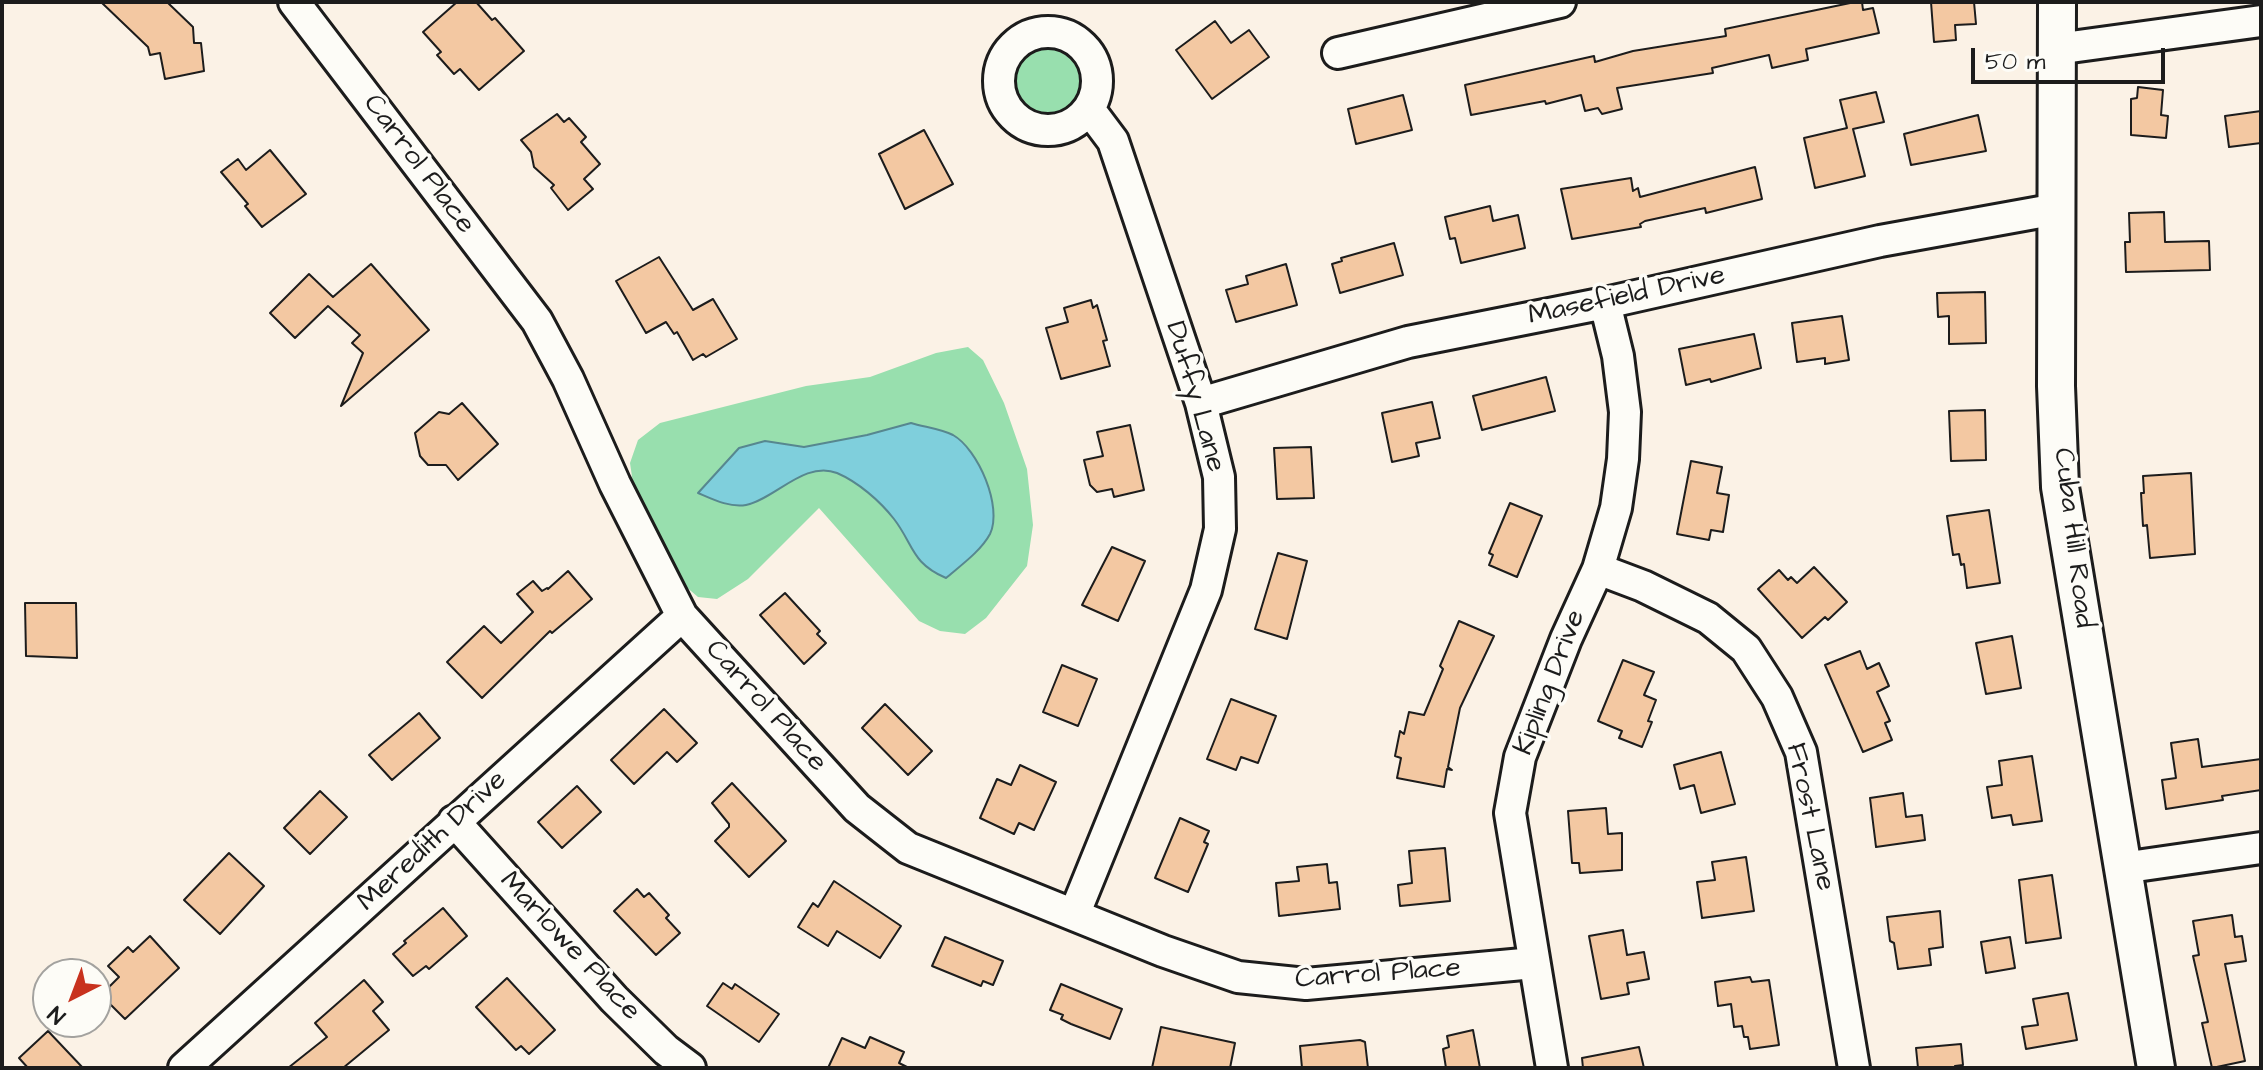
<!DOCTYPE html>
<style>
body{margin:0}
#map{position:relative;width:2263px;height:1070px;overflow:hidden;background:#fbf2e6;font-family:"Architects Daughter",sans-serif}
canvas{display:block}
.frame{position:absolute;inset:0;border:4px solid #1c1c1c;pointer-events:none}
.north{position:absolute;left:32px;top:958px;width:80px;height:80px;box-sizing:border-box;background:#fdfcf7;border:2px solid #a3a29f;border-radius:50%;rotate:222deg;font-size:22px;font-weight:700;line-height:32px;text-align:center;color:#1c1c1c}
.north::after{content:'';display:block;margin:auto;width:28px;height:36px;background:#c8321e;clip-path:polygon(50% 0,100% 100%,50% 72%,0 100%)}
.scale{position:absolute;left:1971px;top:48px;width:194px;height:36px;box-sizing:border-box;border:4px solid #1c1c1c;border-top:0;padding-left:10px;font-size:24px;line-height:28px;white-space:nowrap;color:#1c1c1c;-webkit-text-stroke:6px #fdfcf7;paint-order:stroke}
</style>
<div id="map">
<canvas width="2263" height="1070"></canvas>
<div class="frame"></div>
<div class="north">N</div>
<div class="scale">50 m</div>
</div>
<script>
const context = document.querySelector('canvas').getContext('2d');
context.lineJoin = 'round';
function fillPath(path, color) {
  context.fillStyle = color;
  context.fill(path, 'evenodd');
}
function trace(path, color, width, dash) {
  context.strokeStyle = color;
  context.lineWidth = width;
  context.lineCap = dash ? 'butt' : 'round';
  context.setLineDash(dash || []);
  context.stroke(path);
}
function write(font, color, halo, rows, align = 'center') {
  context.font = font + ' "Architects Daughter",sans-serif';
  context.lineWidth = 7;
  context.setLineDash([]);
  context.textBaseline = 'middle';
  context.strokeStyle = halo;
  context.fillStyle = color;
  for (const [text, x, y, turn = 0] of rows) {
    context.save();
    context.translate(x, y);
    context.rotate((+turn || 0) * Math.PI / 180);
    context.textAlign = isNaN(turn) ? turn : align;
    if (halo) context.strokeText(text, 0, 0);
    context.fillText(text, 0, 0);
    context.restore();
  }
}
fillPath(new Path2D(`
 M1007 81a41 41 0 1 1 82 0a41 41 0 1 1-82 0Z
 M968 347 983 360 1004 403 1027 469 1033 525 1027 566 986 618 965 634 940 631 919 621 819 508 748 579 717 599 698 597 670 573 634 490 630 463 638 440 660 423 806 386 870 377 936 353Z`), '#98dfae');
const water = new Path2D(`
 M911 423C924 427 941 429 953 435 978 449 1003 507 990 534 981 551 960 566 946 578 911 563 914 545 894 519 880 501 858 482 837 473 805 460 775 499 746 505 730 508 712 499 698 493L739 448 765 441 804 447 867 435Z`);
fillPath(water, '#7fcfdc');
trace(water, '#57878f', 2);
const building = new Path2D(`
 M101 2H167L193 27 194 43H201L204 71 165 79 160 53 150 55 148 47Z
 M457 2H476L492 20 495 18 524 51 479 90 460 69 454 74 437 55 441 52 423 32Z
 M1855 2H1862L1863 10 1873 8 1879 33 1806 49 1808 60 1772 68 1769 55 1712 68 1713 73 1617 88 1622 109 1602 114 1598 108 1585 111 1581 95 1546 104 1545 101 1471 115 1465 85 1594 56 1595 62 1633 51 1726 36 1725 29Z
 M1931 2H1974L1976 24 1955 25 1956 40 1934 42Z
 M1215 21 1231 43 1249 30 1269 57 1212 99 1176 50Z
 M2138 87 2163 90 2161 115 2168 116 2166 138 2131 135V99L2137 98Z
 M1876 92 1884 122 1853 129 1865 176 1815 188 1804 138 1847 128 1840 100Z
 M1403 95 1412 130 1356 144 1348 109Z
 M2261 111V143L2229 147 2225 116Z
 M557 114 564 122 569 118 586 137 581 142 600 164 584 179 593 189 568 210 551 188 554 185 534 167 531 152 521 140Z
 M1978 115 1986 151 1911 165 1904 134Z
 M924 130 953 184 905 209 879 154Z
 M270 150 306 194 262 227 245 206 248 204 221 172 238 159 246 170Z
 M1755 167 1762 199 1706 213 1705 208 1645 221 1640 224 1641 227 1572 239 1561 189 1631 178 1633 191 1638 188 1640 197Z
 M1490 206 1493 221 1518 215 1525 248 1461 263 1455 238 1450 239 1445 217Z
 M2164 212 2165 242 2209 241 2210 270 2126 272 2125 242H2130L2129 213Z
 M1394 243 1403 275 1340 293 1332 264 1342 261 1341 258Z
 M659 257 693 310 713 299 737 339 706 357 703 354 693 360 677 332 674 334 666 322 646 333 616 281Z
 M371 264 429 330 341 406 363 353 352 343 360 335 328 306 295 338 270 313 309 274 333 297Z
 M1286 264 1297 305 1236 322 1226 290 1248 284 1246 276Z
 M1985 292 1986 343 1949 344V316L1938 317 1937 293Z
 M1091 300 1093 308 1097 305 1107 340 1103 341 1110 366 1061 379 1046 328 1068 322 1064 308Z
 M1842 316 1849 360 1825 364V358L1797 362 1792 323Z
 M1754 334 1761 368 1711 382 1710 379 1686 385 1679 349Z
 M1546 377 1555 411 1482 430 1473 396Z
 M1432 402 1440 438 1416 443 1419 456 1392 462 1382 413Z
 M462 403 498 444 458 480 446 465H428L420 456 415 433 439 412 449 414Z
 M1985 410 1986 460 1951 461 1949 411Z
 M1130 425 1144 490 1114 497 1112 489 1097 492 1090 485 1084 460 1103 456 1097 432Z
 M1311 447 1314 498 1277 499 1274 448Z
 M1691 461 1722 467 1717 493 1729 495 1723 532 1711 530 1709 540 1677 534Z
 M2191 473 2195 554 2150 558 2147 525 2143 526 2141 493H2144L2143 476Z
 M1510 503 1542 516 1517 577 1489 565 1493 555 1489 553Z
 M1989 510 2000 583 1967 588 1964 564 1961 565 1959 554 1953 555 1947 516Z
 M1112 547 1145 561 1118 621 1082 605Z
 M1278 553 1307 561 1287 639 1255 629Z
 M1814 567 1847 602 1828 620 1825 617 1802 638 1758 589 1779 570 1788 580 1791 577 1797 583Z
 M568 571 592 599 552 633 550 631 482 698 447 662 484 626 501 643 533 612 517 594 533 581 542 591 547 588 548 589Z
 M785 593 820 631 817 634 826 643 804 664 760 615Z
 M25 603H76L77 658 26 656Z
 M1459 621 1494 636 1460 708 1448 767 1452 770 1447 769 1444 787 1397 778 1401 758 1395 756 1400 731 1404 734 1409 712 1424 715 1443 669 1440 666Z
 M2012 636 2021 688 1986 694 1976 643Z
 M1860 651 1867 669 1879 663 1889 686 1877 692 1890 721 1885 723 1892 740 1863 752 1825 665Z
 M1623 660 1654 672 1644 695 1656 700 1648 721 1652 722 1642 747 1619 738 1622 731 1598 721Z
 M1062 665 1097 679 1078 726 1043 712Z
 M1231 699 1276 716 1258 763 1241 757 1236 770 1207 759Z
 M885 704 932 751 908 775 862 728Z
 M664 709 697 743 677 762 667 752 634 784 611 760Z
 M419 713 440 738 392 780 369 755Z
 M2198 739 2202 767 2261 759V790L2222 796 2223 800 2166 809 2162 780 2176 778 2171 743Z
 M1721 752 1735 804 1701 813 1694 785 1680 789 1674 765Z
 M2032 756 2042 821 2013 825 2011 815 1992 818 1987 787 2002 785 1999 761Z
 M1020 765 1056 782 1034 830 1019 823 1014 834 980 818 997 779 1011 785Z
 M732 783 786 841 749 877 715 841 729 827V824L712 803Z
 M577 786 601 812 562 848 538 822Z
 M320 791 347 817 310 854 284 828Z
 M1903 793 1906 817 1922 815 1925 840 1876 847 1870 798Z
 M1606 808 1608 834 1622 833V870L1580 873 1579 863H1572L1568 811Z
 M1180 818 1209 831 1204 842 1208 844 1188 892 1155 878Z
 M1445 848 1450 901 1400 906 1398 885 1412 883 1409 851Z
 M229 853 264 886 220 934 184 900Z
 M1746 857 1754 911 1702 918 1697 882 1715 880 1712 862Z
 M1327 864 1329 883 1337 882 1340 909 1279 916 1276 883 1299 881 1297 867Z
 M2052 875 2061 938 2026 943 2019 880Z
 M834 881 901 926 880 958 837 931 828 946 798 927 813 903 818 907Z
 M637 889 644 897 649 893 669 915 666 918 680 933 656 955 614 911Z
 M443 908 467 936 429 969 426 966 413 976 393 954 406 943 404 941Z
 M1940 911 1943 947 1929 949 1931 965 1898 969 1894 943 1890 941 1887 917Z
 M2232 915 2235 937 2242 936 2246 961 2225 964 2245 1061 2212 1068 2202 1023 2208 1022 2193 956 2199 955 2193 921Z
 M1623 930 1627 955 1644 952 1649 979 1627 983 1629 994 1601 999 1589 936Z
 M150 936 179 968 125 1019 101 995 119 977 108 966 128 947 133 952Z
 M945 937 1003 961 993 985 983 981 981 986 932 966Z
 M2010 937 2015 968 1986 973 1981 942Z
 M1750 977 1752 982 1769 980 1779 1045 1750 1049 1748 1037H1744L1742 1026 1734 1027 1731 1004 1718 1006 1715 982Z
 M507 978 555 1030 529 1054 521 1046 516 1050 476 1007Z
 M364 980 383 1002 373 1011 389 1030 343 1068H288L327 1037 315 1023Z
 M723 983 732 989 735 984 779 1014 759 1042 707 1006Z
 M1061 984 1122 1009 1110 1039 1071 1024 1061 1019 1063 1015 1050 1010Z
 M2068 993 2077 1040 2026 1049 2022 1027 2038 1025 2033 999Z
 M1161 1027 1235 1043 1230 1068H1152Z
 M1473 1030 1480 1068H1446L1443 1049 1449 1047 1447 1036Z
 M48 1031 83 1068H28L19 1058Z
 M870 1037 904 1052 899 1063 909 1068H828L842 1038 865 1048Z
 M1360 1040 1365 1042 1368 1068H1302L1300 1046Z
 M1961 1044 1963 1065 1955 1066 1956 1068H1918L1916 1048Z
 M1639 1047 1644 1068H1583L1582 1058Z`);
fillPath(building, '#f3c8a2');
trace(building, '#1c1c1c', 2);
const minor = new Path2D(`
 M294 2 537 321 568 379 615 484 682 616 857 808 908 848 1163 951 1238 977 1306 984 1534 963
 M999 81a49 49 0 1 1 98 0a49 49 0 1 1-98 0Z
 M2056 49 2261 21
 M1338 53 1560 2
 M1201 403 1408 342 1605 303 1880 241 2057 209
 M1598 569 1643 586 1708 618 1746 649 1777 697 1801 752 1854 1068
 M454 821 614 999 666 1050 690 1068
 M2122 868 2261 848
 M1074 915 1206 590 1220 529 1219 477 1201 403 1113 141 1089 109
 M184 1068 682 616
 M1552 1068 1510 813 1520 757 1566 639 1598 569 1616 508 1623 459 1625 412 1618 356 1605 303`);
const major = new Path2D(`
 M2057 2 2056 386 2060 487 2156 1068`);
trace(minor, '#1c1c1c', 36);
trace(major, '#1c1c1c', 42);
trace(minor, '#fdfcf7', 30);
trace(major, '#fdfcf7', 36);
write('28px', '#1c1c1c', '#fdfcf7', [
 ["Carrol Place",418,165,53],
 ["Masefield Drive",1627,297,-12],
 ["Duffy Lane",1194,397,74],
 ["Cuba Hill Road",2072,538,83],
 ["Kipling Drive",1551,683,-69],
 ["Carrol Place",765,707,48],
 ["Frost Lane",1809,817,78],
 ["Meredith Drive",433,842,-43],
 ["Marlowe Place",569,947,47],
 ["Carrol Place",1378,975,-4]
]);
</script>
